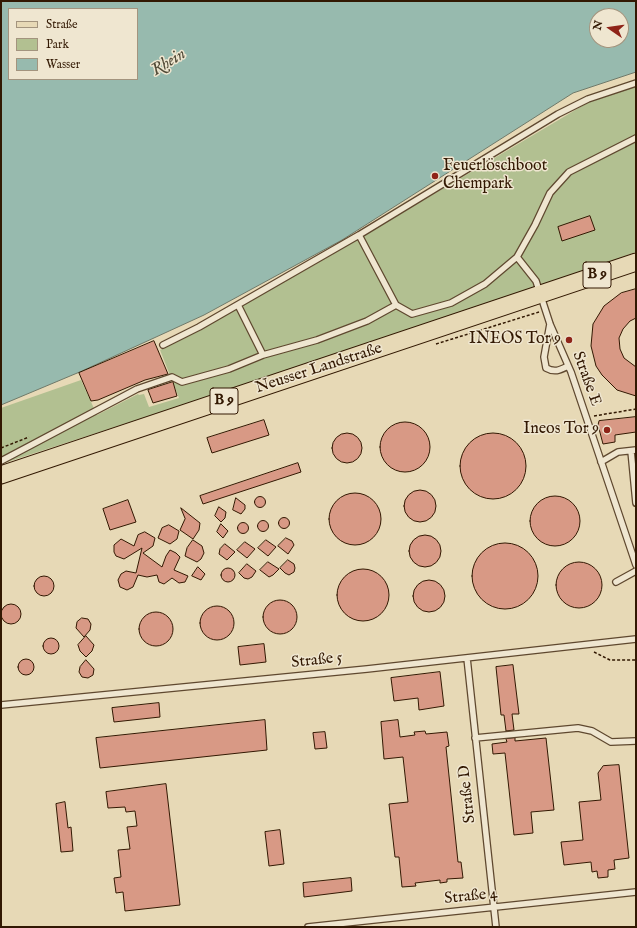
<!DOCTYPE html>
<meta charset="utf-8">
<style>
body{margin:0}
#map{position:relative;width:637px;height:928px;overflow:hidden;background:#e7d9b6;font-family:"IM FELL English",serif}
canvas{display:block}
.frame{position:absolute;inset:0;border:2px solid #321802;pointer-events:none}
.legend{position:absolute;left:8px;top:8px;width:130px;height:72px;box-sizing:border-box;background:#efe6d0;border:1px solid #a3947e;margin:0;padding:5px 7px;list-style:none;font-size:12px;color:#321802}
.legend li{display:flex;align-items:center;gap:8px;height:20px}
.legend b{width:20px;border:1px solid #a3947e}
.north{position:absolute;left:589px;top:8px;width:40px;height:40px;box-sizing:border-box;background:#efe6d0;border:1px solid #a3947e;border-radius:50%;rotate:283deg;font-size:11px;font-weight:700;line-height:16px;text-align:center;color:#321802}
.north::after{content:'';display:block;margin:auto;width:14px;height:18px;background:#8f2418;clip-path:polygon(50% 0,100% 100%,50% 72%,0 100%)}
</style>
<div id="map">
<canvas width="637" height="928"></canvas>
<div class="frame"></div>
<ul class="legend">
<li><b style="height:5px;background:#e7d9b6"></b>Straße</li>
<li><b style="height:11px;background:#b2c091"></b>Park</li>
<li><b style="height:11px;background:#97baae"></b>Wasser</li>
</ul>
<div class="north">N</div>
</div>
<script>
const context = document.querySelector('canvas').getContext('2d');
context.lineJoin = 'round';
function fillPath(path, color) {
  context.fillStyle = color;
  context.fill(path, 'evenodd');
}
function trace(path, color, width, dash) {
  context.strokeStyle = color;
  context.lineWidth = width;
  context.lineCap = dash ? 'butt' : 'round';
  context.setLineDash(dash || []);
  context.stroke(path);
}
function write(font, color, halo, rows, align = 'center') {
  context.font = font + ' "IM FELL English",serif';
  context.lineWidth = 3;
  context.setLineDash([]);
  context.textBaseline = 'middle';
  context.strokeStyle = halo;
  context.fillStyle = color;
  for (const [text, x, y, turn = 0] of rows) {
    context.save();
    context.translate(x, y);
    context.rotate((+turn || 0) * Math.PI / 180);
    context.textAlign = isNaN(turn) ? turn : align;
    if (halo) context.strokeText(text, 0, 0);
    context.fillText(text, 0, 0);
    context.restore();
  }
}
fillPath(new Path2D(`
 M636 82V252L478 309 1 464V408L81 380 97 415 138 394 139 395 144 394 149 407 179 398 160 350 311 267 604 93Z`), '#b2c091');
const water = new Path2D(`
 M1 1H636V72L573 93 342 240 204 315 82 371 1 405ZM9 9H137V79H9ZM597 16H621V40H597Z`);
fillPath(water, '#97baae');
trace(water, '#6f7969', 1);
const building = new Path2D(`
 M590 216 595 230 562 241 558 227Z
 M636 289V318L630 321 623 329 619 338 620 349 624 358 636 367V396L617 390 602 375 596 366 591 346 593 324 604 306 621 293Z
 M154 341 168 374 145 380 98 400 91 401 79 373Z
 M173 382 177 396 153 403 148 390Z
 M636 417V432L615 435V442L603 444 598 425 599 421Z
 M264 420 269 435 212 453 207 438Z
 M380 447a25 25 0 1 1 50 0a25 25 0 1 1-50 0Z
 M332 448a15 15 0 1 1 30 0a15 15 0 1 1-30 0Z
 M460 466a33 33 0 1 1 66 0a33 33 0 1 1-66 0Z
 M298 463 301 472 203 504 200 496Z
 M404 506a16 16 0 1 1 32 0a16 16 0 1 1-32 0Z
 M329 519a26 26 0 1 1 52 0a26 26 0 1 1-52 0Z
 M530 521a25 25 0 1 1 50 0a25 25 0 1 1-50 0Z
 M254.5 502a5.5 5.5 0 1 1 11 0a5.5 5.5 0 1 1-11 0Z
 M236 498 245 505V509L241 514 233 510Z
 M128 500 136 522 110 530 103 509Z
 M219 507 226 512 225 518 221 522 215 516Z
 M181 508 200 523 199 530 193 539 180 530 185 519Z
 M278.5 523a5.5 5.5 0 1 1 11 0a5.5 5.5 0 1 1-11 0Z
 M257.5 526a5.5 5.5 0 1 1 11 0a5.5 5.5 0 1 1-11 0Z
 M237.5 528a5.5 5.5 0 1 1 11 0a5.5 5.5 0 1 1-11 0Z
 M221 524 228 531 223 538 217 532Z
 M169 525 179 531 177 539 170 544 158 538 162 528Z
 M145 532 155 538 153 546 143 553 162 567 166 556 170 550 176 553 180 557 174 570 188 576 185 582 179 583 172 578 164 584 159 582 157 575 147 577 138 575 133 587 127 590 120 587 118 580 121 574 126 571 136 573 142 548 124 559 116 556 114 552V545L121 539 134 546 138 535Z
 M409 551a16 16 0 1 1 32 0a16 16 0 1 1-32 0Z
 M286 538 292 541 294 545 288 554 278 546Z
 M193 540 202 546 204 553 201 559 197 562 185 556 187 548Z
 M266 540 276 547 268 556 258 548Z
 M245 542 255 549 247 558 237 550Z
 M472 576a33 33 0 1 1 66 0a33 33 0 1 1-66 0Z
 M225 544 235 552 227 560 219 554 220 549Z
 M288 560 294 564 295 568 294 572 289 575 285 573 280 568Z
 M268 562 279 569 273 575 269 577 260 570Z
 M556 585a23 23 0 1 1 46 0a23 23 0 1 1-46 0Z
 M247 564 256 571 252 577 248 579 244 578 239 573Z
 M198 567 205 574 201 580 192 576Z
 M221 575a7 7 0 1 1 14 0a7 7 0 1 1-14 0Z
 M337 595a26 26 0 1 1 52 0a26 26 0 1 1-52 0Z
 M34 586a10 10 0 1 1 20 0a10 10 0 1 1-20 0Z
 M413 596a16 16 0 1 1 32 0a16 16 0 1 1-32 0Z
 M263 617a17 17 0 1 1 34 0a17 17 0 1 1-34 0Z
 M1 614a10 10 0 1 1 20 0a10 10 0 1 1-20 0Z
 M200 623a17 17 0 1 1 34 0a17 17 0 1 1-34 0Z
 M139 629a17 17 0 1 1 34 0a17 17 0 1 1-34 0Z
 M82 618 88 619 91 624 90 630 84 637 76 628 77 622Z
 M86 636 94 645 92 651 86 657 80 651 78 645Z
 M43 646a8 8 0 1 1 16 0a8 8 0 1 1-16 0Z
 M264 644 266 662 240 665 238 647Z
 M18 667a8 8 0 1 1 16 0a8 8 0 1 1-16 0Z
 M86 660 94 669 93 675 88 678 82 677 79 672 80 667Z
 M513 665 519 714H512L514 730 506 731 504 715H501L496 667Z
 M440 672 444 706 419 710 418 698 394 701 391 678Z
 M159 703 160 717 114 722 112 708Z
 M265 720 267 750 100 768 96 738Z
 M398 720 400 737 415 735 414 732 425 731 426 734 447 732 449 746 446 747 458 862H461L463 878 447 879V882L440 883V880L415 883 416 886 402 887 399 857H395L389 804 408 802 403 757 384 759 381 722Z
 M325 732 327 748 315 749 313 733Z
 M515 738V741L546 738 554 810 531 812 533 833 514 835 505 753 493 754 492 744 507 742 506 739Z
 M619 765 629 858 614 860 615 869 608 870V877L598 878 597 871 592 872 591 862 564 865 561 842 583 840 579 802 601 800 598 773 603 766Z
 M166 784 180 905 125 911 123 892 116 893 114 878 121 877 118 850 130 849 127 827 137 826 135 811 126 812 125 807 108 808 106 792Z
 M65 802 68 828 71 827 73 851 61 852 56 804Z
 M280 830 284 864 269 866 265 832Z
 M351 878 352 891 304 897 303 883Z`);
fillPath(building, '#d89985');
trace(building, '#321802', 1);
const service = new Path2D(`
 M636 138 569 172 550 193 535 225 517 257 536 281 550 324 571 372 636 565
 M359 235 396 305 412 314 451 303 485 284 517 257
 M238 305 263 355
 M550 324 544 357 546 368C555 373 560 370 568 366
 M163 345 199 327 359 235 558 114 588 99 636 83
 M631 451 636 503
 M1 461 137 389 172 377 182 382 229 369 263 355 317 340 367 321 396 305
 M601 462 618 452 636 450
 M616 582 636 571
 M467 658 496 927
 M1 705 367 669 636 639
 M475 738 578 728 592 731 611 742 636 741
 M308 927 636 892`);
const primary = new Path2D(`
 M1 475 636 262`);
trace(service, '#5f482f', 8);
trace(primary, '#321802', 19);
trace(new Path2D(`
 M436 344 539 312
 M594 416 636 409
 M1 448 29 437
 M594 652 610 660H636`), '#321802', 1.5, [3, 2]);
trace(service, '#efe6d0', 5.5);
trace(primary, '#e7d9b6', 17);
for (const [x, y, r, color] of [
 [435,176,4,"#8f2418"],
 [569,340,4,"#8f2418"],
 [607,430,4,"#8f2418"]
]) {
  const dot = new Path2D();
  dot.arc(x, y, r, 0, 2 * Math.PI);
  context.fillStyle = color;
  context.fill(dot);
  trace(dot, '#efe6d0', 1.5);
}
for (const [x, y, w] of [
 [597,275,28],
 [224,401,28]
]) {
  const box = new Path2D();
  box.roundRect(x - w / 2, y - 13, w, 26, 3);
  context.fillStyle = '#efe6d0';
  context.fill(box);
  trace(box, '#321802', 1);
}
write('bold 15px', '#321802', null, [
 ["B 9",597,275],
 ["B 9",224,401]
]);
write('16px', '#321802', '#efe6d0', [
 ["Feuerlöschboot",443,167,"left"],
 ["Chempark",443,185,"left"],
 ["INEOS Tor 9",561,340],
 ["Ineos Tor 9",599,430]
], 'right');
write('16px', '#321802', '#efe6d0', [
 ["Neusser Landstraße",319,369,-18],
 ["Straße E",586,379,70],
 ["Straße 5",317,661,-6],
 ["Straße D",468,794,-96],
 ["Straße 4",471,897,-6]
]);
write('italic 17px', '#504936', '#efe6d0', [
 ["Rhein",169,63,-32]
]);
</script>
